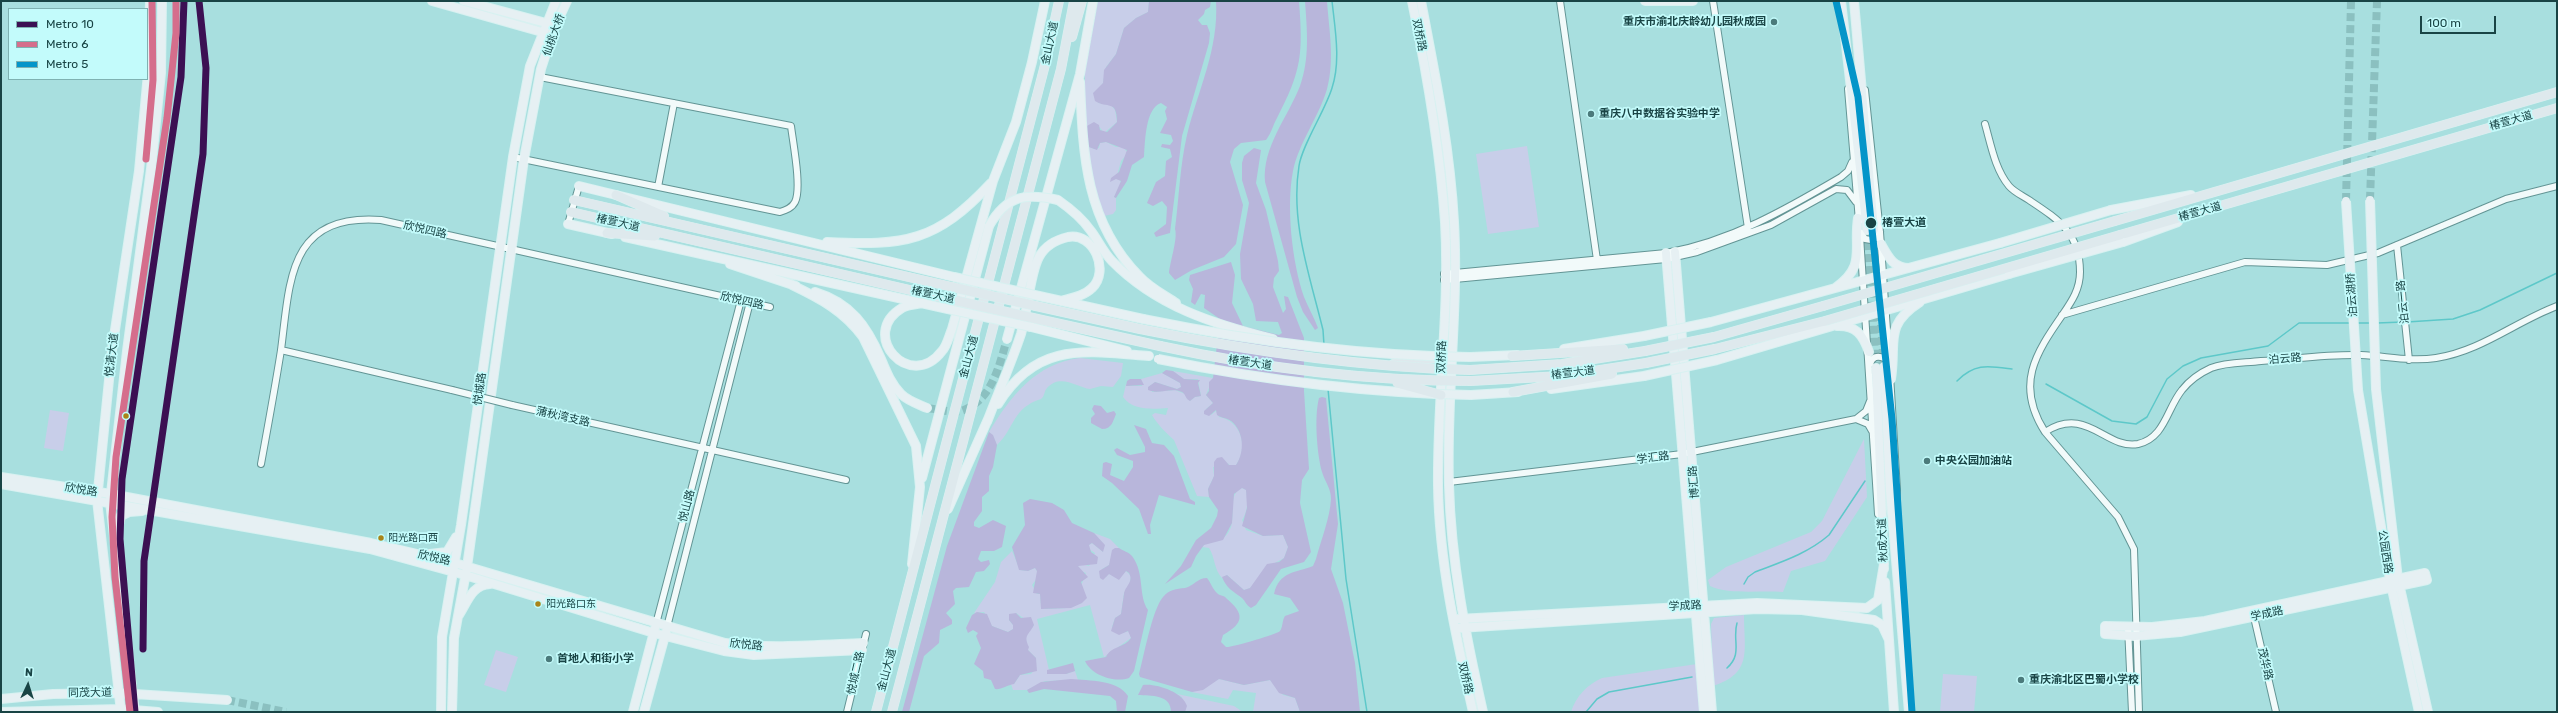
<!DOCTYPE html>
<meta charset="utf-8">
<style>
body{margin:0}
#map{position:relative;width:2558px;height:713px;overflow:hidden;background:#a8dfdf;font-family:Rubik,sans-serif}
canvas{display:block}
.frame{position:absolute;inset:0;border:2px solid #194445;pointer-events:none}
.legend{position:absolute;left:8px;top:8px;width:140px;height:72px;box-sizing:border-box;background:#c3fbfb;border:1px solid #7fb2b2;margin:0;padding:5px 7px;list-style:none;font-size:12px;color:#194445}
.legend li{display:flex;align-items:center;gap:8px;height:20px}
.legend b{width:20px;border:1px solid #7fb2b2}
.north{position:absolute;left:8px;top:665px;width:40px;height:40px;-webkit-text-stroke:3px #c3fbfb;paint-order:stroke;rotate:4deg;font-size:11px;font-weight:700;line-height:16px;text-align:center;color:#194445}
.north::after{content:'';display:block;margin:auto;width:14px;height:18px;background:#194445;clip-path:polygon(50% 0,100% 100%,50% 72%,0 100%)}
.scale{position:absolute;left:2420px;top:16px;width:76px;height:18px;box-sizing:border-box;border:2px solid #194445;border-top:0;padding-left:5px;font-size:12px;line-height:14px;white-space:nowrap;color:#194445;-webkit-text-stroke:3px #c3fbfb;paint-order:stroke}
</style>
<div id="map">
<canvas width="2558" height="713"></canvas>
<div class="frame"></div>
<ul class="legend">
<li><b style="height:5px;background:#3c1053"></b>Metro 10</li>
<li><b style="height:5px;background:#d56e8c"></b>Metro 6</li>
<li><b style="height:5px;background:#0495c9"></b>Metro 5</li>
</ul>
<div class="north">N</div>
<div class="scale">100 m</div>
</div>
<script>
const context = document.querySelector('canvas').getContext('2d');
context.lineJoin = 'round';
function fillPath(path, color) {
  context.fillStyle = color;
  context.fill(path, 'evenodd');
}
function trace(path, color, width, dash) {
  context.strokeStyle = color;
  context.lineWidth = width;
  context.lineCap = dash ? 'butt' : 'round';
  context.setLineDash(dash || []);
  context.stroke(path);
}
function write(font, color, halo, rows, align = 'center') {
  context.font = font + ' Rubik,"Noto Sans SC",sans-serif';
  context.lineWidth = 3.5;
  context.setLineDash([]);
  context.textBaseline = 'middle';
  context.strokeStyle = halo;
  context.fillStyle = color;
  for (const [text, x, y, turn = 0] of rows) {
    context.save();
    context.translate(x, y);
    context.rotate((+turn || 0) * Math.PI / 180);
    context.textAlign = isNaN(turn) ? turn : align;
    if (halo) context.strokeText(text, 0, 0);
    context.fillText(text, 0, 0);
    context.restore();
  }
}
fillPath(new Path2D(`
 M1098 1H1149L1148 12 1136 18 1124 28 1116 54 1106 67 1103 83 1099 89 1098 103 1110 104 1115 110 1117 122 1104 133 1098 125 1085 127V72Z
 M1106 142 1116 147H1123L1128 153 1121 161 1116 179H1119L1121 183 1114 197 1116 198V210L1113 214 1104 216 1096 193 1086 146 1095 149 1099 148 1100 143Z
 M1527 146 1539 227 1488 234 1476 154Z
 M1080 358 1123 363 1121 376 1113 387 1101 386 1090 389C1077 387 1060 373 1047 388 1044 391 1045 396 1041 399 1012 408 1015 428 997 445L993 436 989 432C1010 397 1036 363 1080 358Z
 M1173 371 1213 378 1206 395 1213 403 1206 409 1211 415 1216 411 1219 417C1241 421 1249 447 1236 465L1231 466 1227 463 1213 467 1214 476 1208 489 1209 497 1197 496 1174 440C1167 434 1157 424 1152 415L1155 413 1166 415 1168 408C1153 409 1133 411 1123 397L1126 384 1127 386H1142L1141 379 1162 373 1180 383 1181 387 1177 389 1155 382 1150 386 1152 392 1175 390 1185 394 1190 401 1195 397 1201 396 1198 379H1184Z
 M50 410 69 413 63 451 44 448Z
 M1864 439 1867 497 1825 561 1791 571 1783 592C1760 590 1730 595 1710 586L1708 580 1726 567 1811 532 1822 521Z
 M1242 488 1246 490C1248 501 1248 511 1242 520L1246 530 1263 536 1283 535 1288 547 1284 558 1273 564 1250 588 1244 590 1227 575 1222 578C1214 570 1215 557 1209 548L1202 547C1213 536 1223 547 1231 527 1235 515 1228 493 1242 488Z
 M1094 533 1110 539 1119 548H1115L1109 565 1102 569 1106 577 1108 574 1121 576 1126 571 1131 576 1129 587 1124 593 1121 614 1115 618 1112 627 1122 633 1129 631 1131 638 1104 657 1090 605 1037 619 1049 670 1047 674H1066L1075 671 1078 680 1045 681 1027 690H1013L1011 684H1014L1020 675 1031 674 1036 668V658L1028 650 1025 636 1034 625 1016 613 1009 620 1013 625V629L1008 632 992 626 984 612 974 613 995 582 1001 562 1012 551 1020 570 1028 571 1035 568 1037 571V578L1032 585 1037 594H1040L1041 605 1045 609 1067 608 1082 603 1081 586 1086 573 1079 570 1078 566 1081 564 1089 566 1095 553 1089 549V545L1092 543 1103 552 1102 542Z
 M1744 615C1744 651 1753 673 1713 686L1711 624 1714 618Z
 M496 650 518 657 506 692 484 685Z
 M1697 664 1701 712H1571C1576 696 1587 685 1602 678Z
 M1943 674 1977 676 1974 712H1940Z
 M1219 679 1244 685 1270 680 1283 695 1295 698 1300 712H1253L1256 693 1233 690 1228 699 1186 691 1192 692Z
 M1177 694 1234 706 1243 712H1185L1182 697Z`), '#c8cee9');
fillPath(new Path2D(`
 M1149 1H1211L1210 7 1205 10 1204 14 1198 20 1202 25H1207L1210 33 1209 43 1182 136 1170 233 1156 237 1154 233 1166 224 1167 207 1162 201 1153 206 1147 203 1156 182 1165 176 1166 161 1172 157 1170 149 1161 147 1162 144 1170 145 1173 141 1171 135 1160 133 1167 119 1165 111 1167 107 1161 103C1145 108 1145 144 1144 157L1132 165 1127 181 1116 198 1114 197 1121 181 1116 179 1110 182 1111 178 1119 172 1127 150 1106 142 1100 143 1097 150 1086 146 1085 127 1094 122 1099 125 1100 130 1107 132 1117 122C1117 99 1107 109 1095 101L1093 93 1103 83 1104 70 1116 54 1124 28 1136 18 1148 12Z
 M1216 1H1299C1303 54 1302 70 1277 118 1273 125 1271 134 1266 140L1241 143 1234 149 1230 162 1243 205 1236 244 1224 257 1192 270 1175 280 1169 273C1170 262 1178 238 1175 229 1179 198 1180 165 1187 135 1198 90 1219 49 1216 1Z
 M1305 1H1327C1329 30 1335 60 1327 89 1319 117 1299 142 1293 171 1286 207 1292 262 1304 297 1308 307 1314 317 1318 328L1315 330 1303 312 1297 297 1265 182C1262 147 1288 117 1300 86 1310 58 1307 30 1305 1Z
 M1254 148 1261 150 1256 183 1266 210 1278 261 1279 271 1274 278 1273 287 1283 313 1286 309 1284 296 1288 297 1304 338V391L1309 469 1302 480 1300 503 1311 552 1304 562 1281 569 1256 605 1251 608C1246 605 1246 602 1242 598 1234 592 1226 588 1222 577L1227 575 1244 590 1250 588 1267 564 1279 562 1284 558 1288 547 1283 535 1263 536 1242 526 1247 508 1246 490 1242 488 1234 494 1232 523 1223 540 1204 545 1196 556 1191 567 1165 584 1181 566 1196 540 1211 528 1217 516 1218 510 1209 497 1208 489 1214 476V462L1217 458 1222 457 1229 465H1236C1245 452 1244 431 1231 421 1227 418 1221 418 1217 415L1216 410 1209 416 1204 414V411L1213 403 1206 395 1209 391V382L1213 378 1220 319 1204 308 1205 295 1201 294 1195 305 1191 302 1193 289 1189 280 1190 275 1231 262 1235 275 1232 303 1243 326 1279 335 1282 333 1278 322 1256 321 1253 304 1241 279 1240 254 1249 203 1242 180V163L1244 156Z
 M1166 370 1173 371 1184 379 1200 380 1198 383 1201 396 1195 397 1190 401C1185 399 1186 394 1182 392 1170 387 1160 395 1148 390V387L1155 382 1177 389 1181 387 1180 383 1162 373Z
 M1130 379H1141L1144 385 1126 386 1127 381Z
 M1322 397 1326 398 1338 524 1331 569 1343 603 1355 663 1360 712H1300L1295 698 1279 693 1270 680 1244 685 1219 679 1203 690 1192 692 1140 677 1139 674C1144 656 1152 610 1163 597 1170 589 1176 589 1185 588 1194 586 1197 578 1207 578 1211 583 1213 590 1218 594 1220 596 1224 595 1226 598 1245 614 1244 623 1223 635L1221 642 1226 647C1230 648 1278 634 1280 631 1283 627 1282 620 1285 616L1299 611 1290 598 1274 594C1279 571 1296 573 1313 566L1316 559C1321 540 1330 518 1331 499 1331 488 1325 482 1322 472 1317 454 1314 417 1319 398Z
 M1094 405 1101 406 1107 413 1114 411 1116 414C1113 421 1112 429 1102 429L1091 423V418L1095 414 1092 409Z
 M1134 425 1146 429 1152 443 1164 445 1174 456 1190 499 1195 502V505L1159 495 1150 525 1151 534H1148L1139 509 1112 483 1102 476 1103 463 1106 462 1112 464 1110 475 1124 481 1133 467V461L1117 455 1114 450 1117 448 1130 455 1145 452V447Z
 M989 432 993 435 997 445 993 467 989 476V491L982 497V511L974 522V526L979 528 993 520 1006 526 1002 547 994 551H981L978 559 981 562 989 560 990 564 984 571 976 572 969 587 956 588 953 591 955 604 946 613 952 620V624L940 630 939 643 924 656 909 712H902L947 546Z
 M1030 499 1052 503 1064 510 1072 523 1094 533 1105 545 1103 552 1092 543 1089 545 1091 552 1098 557 1097 564 1078 566 1088 577 1081 582 1087 598 1082 603 1071 608 1041 609 1040 594 1033 593 1037 571 1035 568 1028 571 1019 570 1012 547 1025 525 1023 503Z
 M1115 548H1119C1123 551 1129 552 1132 556 1145 573 1138 596 1148 610L1134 671 1129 678C1114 683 1091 675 1085 661L1106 657C1111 646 1124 648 1131 638L1128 631 1119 635 1111 631 1115 618 1121 614C1122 607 1123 600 1124 594 1125 586 1134 582 1129 573L1126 571 1119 580 1109 574 1103 580 1100 578 1099 571 1109 565 1112 550Z
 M977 612 987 614 992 626 1008 632 1013 629V625L1009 620V614L1016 613 1021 618 1031 617 1034 625C1029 635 1023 635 1029 647L1028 650 1036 658 1037 671 1020 675 1014 684C1007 685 1001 690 995 689L991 680 984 678 983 671 974 664 981 648 976 636 978 633 973 630 968 633 966 628 972 615Z
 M1073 663 1075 671 1066 674H1047V670Z
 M1071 679C1089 681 1117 679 1128 696L1125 712H1117L1116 701 1110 696 1044 689 1029 693 1027 690 1041 682Z
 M1143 685C1156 683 1183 692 1187 706L1185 712H1171C1171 694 1151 696 1138 695Z`), '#b8b6db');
trace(new Path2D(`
 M2407 322 2453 319 2480 310 2557 273
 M2357 323H2371
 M2377 323 2403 322
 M1324 345 1323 330C1310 276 1290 222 1299 166 1302 145 1325 111 1332 88 1341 61 1335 29 1332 1
 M1957 381C1975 363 1988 366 2012 369
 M2046 384 2112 421 2136 424 2147 417 2167 379 2183 366 2201 358 2268 346 2299 323H2351
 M1328 389 1346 579 1367 712
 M1744 584 1748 577 1755 572C1781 562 1807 554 1829 535L1865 481
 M1727 668C1743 654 1732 640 1737 623
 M1586 712 1597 699 1609 692 1692 677`), '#5dc8c9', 1.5);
trace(new Path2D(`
 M2370 200 2377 1
 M2346 201 2351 1
 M1874 229 1884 367
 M1867 230 1876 368
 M927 408C937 409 952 413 961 411 992 401 999 366 1007 339
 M227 700 286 712`), '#8bc0c0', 8, [8, 4]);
const minor = new Path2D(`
 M1560 1 1597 260
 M1713 1 1748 228
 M1848 89 1859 221
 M1865 90 1880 232 1889 358
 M1985 124C1991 145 1995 169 2009 186 2014 192 2023 196 2029 200 2059 220 2080 233 2080 272 2080 289 2072 301 2063 314 2035 354 2015 385 2045 432L2118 517 2134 549 2139 712
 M513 157 780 212C786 210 792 208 795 202 802 188 793 143 791 126L540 77
 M658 187 674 103
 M568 224 579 186
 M1861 233 1865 239 1871 240 1877 238 1880 232
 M1860 236 1878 514
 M2397 245 2409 360
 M1444 274 1666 253C1731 241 1785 210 1841 177L1848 171 1852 162
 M1444 280 1666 259 1697 252 1771 225 1836 189 1847 190 1856 202
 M2062 315 2245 262 2327 265 2378 253 2506 199 2557 186
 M281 350 452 390
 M1870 364C1872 357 1877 355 1884 358L1889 363
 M1890 375 1897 490 1896 522
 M1870 401 1866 411 1856 419 1868 424 1872 431
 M512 405 846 480
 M2045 432C2087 405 2106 450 2138 444 2165 438 2167 408 2182 390 2189 381 2200 373 2211 368 2226 362 2245 363 2261 361 2294 359 2328 354 2361 355 2386 356 2411 362 2436 358 2481 351 2515 322 2557 306
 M261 464C268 426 275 388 281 350 290 281 288 213 381 220L770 307
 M1449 482 1682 454 1856 419
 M2254 617 2276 712
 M656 624 741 300
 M667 627 750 302
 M2128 627 2132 712
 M847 712 866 634`);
const major = new Path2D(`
 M432 1 542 32
 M464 1 546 23
 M1412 1C1427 74 1440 147 1445 222 1450 309 1437 397 1438 485 1439 562 1456 637 1473 712
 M1421 1C1435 74 1450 147 1454 222 1459 309 1446 397 1449 485 1451 562 1466 637 1483 712
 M1645 1H1693
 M1841 1 1867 230
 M1854 1 1874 229
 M1080 82C1083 154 1085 221 1139 276 1149 287 1164 295 1176 303
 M579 186 954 277
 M1058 200C1071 209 1082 218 1091 231 1098 240 1103 252 1112 261 1156 306 1213 324 1273 339
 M2111 210 2191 195
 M568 224 612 234
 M625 237 948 309
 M827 242C905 246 936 242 991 183
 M2123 242 2178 222
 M1881 244C1888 256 1893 268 1909 268
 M1675 252 1712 712
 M1666 253 1704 712
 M730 264 796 286
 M792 285C821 299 844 311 863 337L916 446 920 487 912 564
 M1835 288C1867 266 1853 249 1858 218
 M815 292C851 303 867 326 881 359 886 371 891 384 901 394 908 401 918 404 927 408
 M1039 296 1143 319
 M923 303C917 304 907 305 902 308 858 334 910 393 942 351 947 346 949 336 952 329L993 181 1016 122 1032 62 1045 1
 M1711 322 2000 243
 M1837 326C1856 325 1863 335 1869 352
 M1031 327 1127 351
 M1007 339 1080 74 1093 1
 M1564 349 1644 336
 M1470 357 1517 355
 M1717 360 2009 274
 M1884 367 1890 490 1909 712
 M1876 368 1884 569
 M1891 379C1897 342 1883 326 1920 302
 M1551 389 1644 376
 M2376 389 2398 579 2428 712
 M2358 390 2390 580 2419 712
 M1471 395 1518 392
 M998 404C1037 341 1085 351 1149 356
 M987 422C998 393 1011 364 1021 334 1027 314 1030 273 1039 257 1045 246 1055 240 1068 237 1094 232 1110 271 1092 288 1084 296 1072 298 1061 301
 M1 477 111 494 371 543 455 563 725 643C771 649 817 645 863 643
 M922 478 989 226
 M1 484 370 549 465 575 654 633 724 651 754 655 862 650
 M948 509 989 417
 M117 532 121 516 129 512 142 511
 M430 554 447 552 456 537
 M2425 573 2427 580 2180 632 2135 636 2105 634V626L2152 627 2205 621Z
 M1885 582 1894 712
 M459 615C468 601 472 585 490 584
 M1458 619 1757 603 1867 608 1878 600 1884 564
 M1459 628 1757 609 1802 610 1874 620 1882 625 1889 640
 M1 699 53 694 119 693 227 700
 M1 712 121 709 158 712
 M121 712 97 500 112 350 139 171 148 73 150 1
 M135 712 110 502 127 351 151 169 161 73 162 1
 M441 712 442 637 461 525 513 157 530 66 556 1
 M452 712 454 638 467 567 524 159 541 69 554 29 567 1
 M633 712 655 628
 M644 712 666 632`);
const highway = new Path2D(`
 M1072 37 1082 1
 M616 195 664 216
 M574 200 952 287
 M571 212 949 299
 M2115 221 2557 92
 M607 233 655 236
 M2120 235 2557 108
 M1036 306 1140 329
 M1033 318 1160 346
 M1714 337 1823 306
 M1715 349 1825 321
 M1512 356 1623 349
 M1393 364 1434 358
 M1470 370 1562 364 1645 351
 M1471 381 1561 376 1646 363
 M1513 392 1612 374
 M876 712 1045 65 1059 1
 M892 712 1061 69 1074 1`);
trace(minor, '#639595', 8);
trace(major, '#d8f1f1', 10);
trace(highway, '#d8f1f1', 10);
trace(minor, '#f2fafa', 6);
trace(major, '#e6f0f3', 8);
trace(highway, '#dee9ed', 9);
const minorBridge = new Path2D(`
 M452 390 512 405`);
const majorBridge = new Path2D(`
 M2370 200 2376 389
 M2346 201 2358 390
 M989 226C1007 195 1025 193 1058 200
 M2000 243 2111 210
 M2009 274 2123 242
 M954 277 1039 296
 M948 309 1031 327
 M1143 319C1251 341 1360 356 1470 357
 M1644 336 1711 322
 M1158 359C1262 380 1365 393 1471 395
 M1644 376 1717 360`);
const highwayBridge = new Path2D(`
 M952 287 1036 306
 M949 299 1033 318
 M1823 306 2115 221
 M1825 321 2120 235
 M1140 329C1249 351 1358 367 1470 370
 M1160 346C1262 368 1367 381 1471 381
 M1645 351 1714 337
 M1646 363 1715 349
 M1397 383 1441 395`);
trace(minorBridge, '#639595', 8, []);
trace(majorBridge, '#d8f1f1', 10, []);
trace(highwayBridge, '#d8f1f1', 10, []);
trace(minorBridge, '#f2fafa', 6);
trace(majorBridge, '#e6f0f3', 8);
trace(highwayBridge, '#dee9ed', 9);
trace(new Path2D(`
 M143 649 144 561 203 154 206 68 199 1
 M135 712 120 539 122 479 181 77 184 1`), '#3c1053', 7);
trace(new Path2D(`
 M146 159 153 80 152 1
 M130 712 115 577 112 517 116 457 167 118 176 33V1`), '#d56e8c', 7);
trace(new Path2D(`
 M1836 1 1858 97 1892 419 1912 712`), '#0495c9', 7);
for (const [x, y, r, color] of [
 [1774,22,4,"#4b7a7b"],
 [1591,114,4,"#4b7a7b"],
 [1871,223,6,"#194445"],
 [126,416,3.5,"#a98418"],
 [1927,461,4,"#4b7a7b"],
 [381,538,3.5,"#a98418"],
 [538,604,3.5,"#a98418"],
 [549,659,4,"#4b7a7b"],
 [2021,680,4,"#4b7a7b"]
]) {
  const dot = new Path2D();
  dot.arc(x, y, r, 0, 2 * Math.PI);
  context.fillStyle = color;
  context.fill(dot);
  trace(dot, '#c3fbfb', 1.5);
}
write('10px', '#194445', '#c3fbfb', [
 ["阳光路口西",388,538],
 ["阳光路口东",546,604]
], 'left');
write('bold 11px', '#194445', '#c3fbfb', [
 ["重庆市渝北庆龄幼儿园秋成园",1766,22,"right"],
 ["重庆八中数据谷实验中学",1599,114],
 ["中央公园加油站",1935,461],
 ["首地人和街小学",557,659],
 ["重庆渝北区巴蜀小学校",2029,680]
], 'left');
write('11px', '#194445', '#c3fbfb', [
 ["仙桃大桥",554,35,-70],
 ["双桥路",1419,35,79],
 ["金山大道",1050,43,-78],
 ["椿萱大道",2511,121,-16],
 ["椿萱大道",2200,212,-16],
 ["椿萱大道",618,223,13],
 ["欣悦四路",425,230,13],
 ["椿萱大道",933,295,13],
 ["泊云湖桥",2352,295,-94],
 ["欣悦四路",742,301,13],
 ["泊云一路",2403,302,-96],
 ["悦清大道",112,355,-83],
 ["金山大道",969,357,-75],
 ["双桥路",1442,357,-88],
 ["泊云路",2285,359,-5],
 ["椿萱大道",1250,363,8],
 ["椿萱大道",1573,373,-7],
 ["悦城路",480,389,-82],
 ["蒲秋湾支路",563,417,13],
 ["学汇路",1653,458,-7],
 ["博汇路",1694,482,-95],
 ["欣悦路",81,490,9],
 ["悦山路",687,506,-75],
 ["秋成大道",1883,540,-92],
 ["公园西路",2385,552,81],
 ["欣悦路",434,558,13],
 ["学成路",1685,606,-3],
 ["学成路",2267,614,-12],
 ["欣悦路",746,645,6],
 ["茂华路",2265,664,77],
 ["金山大道",887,670,-75],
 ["悦城二路",856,673,-77],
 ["双桥路",1465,678,77],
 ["同茂大道",90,693,-1]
]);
write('bold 11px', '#194445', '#c3fbfb', [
 ["椿萱大道",1882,223]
], 'left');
</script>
